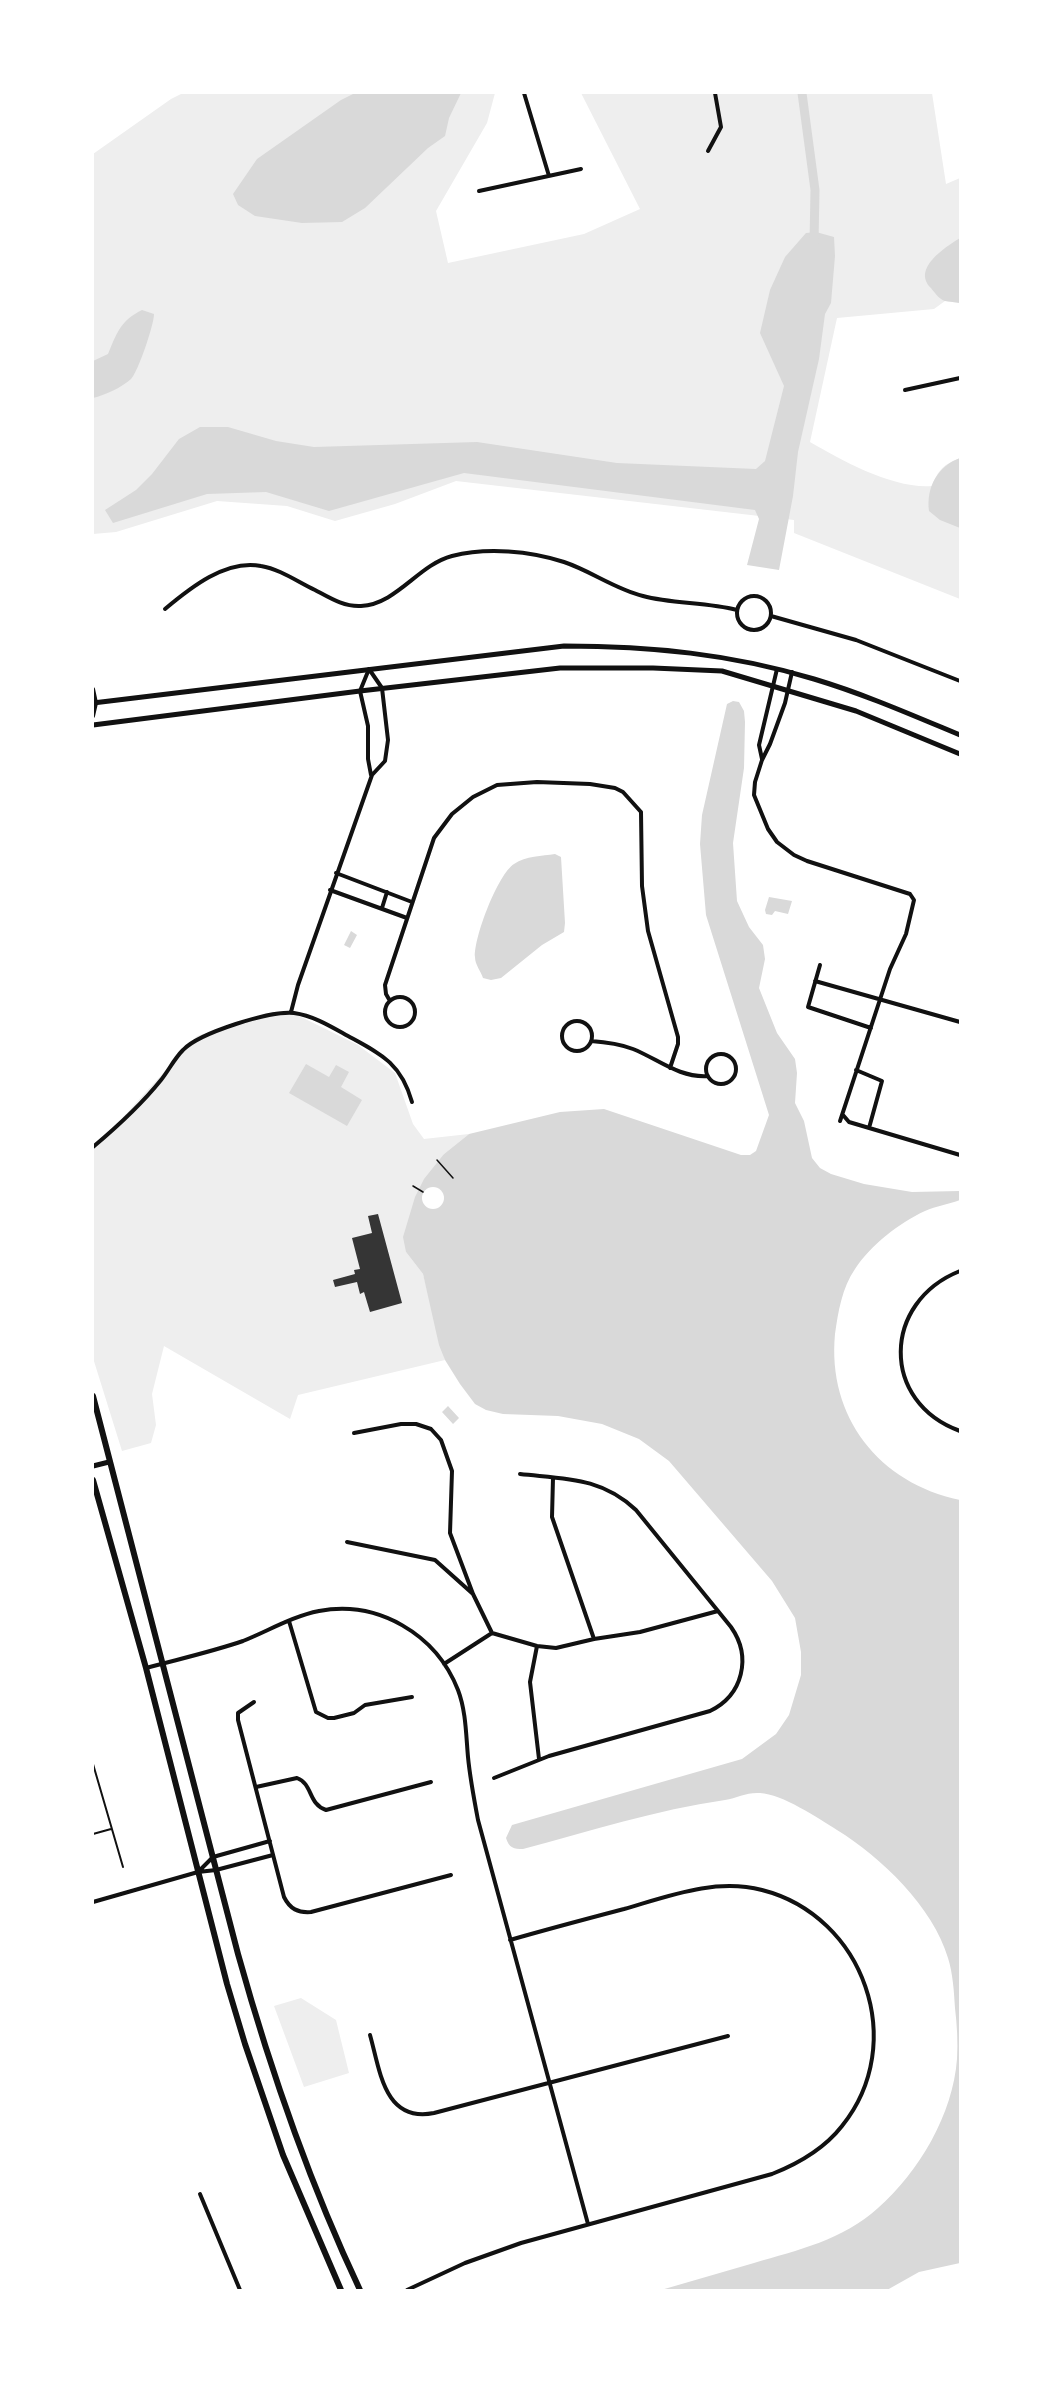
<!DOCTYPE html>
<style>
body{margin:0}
#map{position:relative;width:1053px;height:2383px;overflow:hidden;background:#fff;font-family:"Noto Sans",sans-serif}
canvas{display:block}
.frame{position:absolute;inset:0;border:94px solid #fff;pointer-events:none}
</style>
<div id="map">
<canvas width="1053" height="2383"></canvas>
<div class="frame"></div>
</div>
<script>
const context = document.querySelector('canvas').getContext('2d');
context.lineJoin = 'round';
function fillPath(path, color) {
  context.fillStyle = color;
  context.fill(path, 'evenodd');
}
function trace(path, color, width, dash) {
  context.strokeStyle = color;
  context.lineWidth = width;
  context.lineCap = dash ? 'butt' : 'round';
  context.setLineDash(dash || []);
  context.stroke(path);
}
fillPath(new Path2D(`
 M183 93H495L487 123 436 211 448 263 584 234 640 209 581 93H932L946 184 960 178V303L945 301 934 309 837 318 810 442C843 461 893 489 932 486 938 470 944 464 960 458V599L794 533V520L456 481 395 504 335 521 287 506 217 501 116 532 93 534V154L171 99Z
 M291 1012 358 1045 395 1073 413 1124 424 1139 469 1134 444 1154 406 1252 423 1274 445 1360 298 1395 290 1419 164 1346 152 1394 156 1425 151 1443 122 1451 93 1358V1150L197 1036 247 1021Z
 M301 1998 336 2020 349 2073 304 2087 274 2006Z`), '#eee');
fillPath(new Path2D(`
 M355 93H461L449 118 445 136 428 148 365 208 342 222 302 223 255 216 238 205 233 194 257 159 341 100Z
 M816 232 834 237 835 256 831 303 825 314 819 359 798 452 793 496 779 570 747 565 759 519 755 510 464 473 329 511 266 492 207 494 113 523 105 510 136 490 152 474 179 439 200 427H228L276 441 314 447 477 442 617 463 756 469 765 461 784 386 760 333 770 290 785 257 806 233Z
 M960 238V303C955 302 950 302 945 301 940 300 934 292 931 288 912 269 944 248 960 238Z
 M142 310 154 314C154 325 138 372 131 379 121 388 105 395 93 398V361L108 354C117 333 120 321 142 310Z
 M960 458V528L940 520 929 511C926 487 938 466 960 458Z
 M733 701 739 702 744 711 745 722 744 768 733 843 737 901 749 927 763 945 765 959 759 988 777 1033 795 1059 797 1073 795 1103 804 1121 812 1158 820 1168 831 1174 864 1184 912 1192 960 1191V1200C949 1204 936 1206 925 1211 899 1223 871 1245 855 1269 842 1288 838 1312 835 1334 827 1417 879 1483 960 1500V2263L919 2272 887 2290H661C692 2281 723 2272 754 2263 798 2250 843 2240 878 2208 919 2172 953 2114 957 2059 958 2042 957 2025 955 2008 954 1992 953 1974 948 1958 933 1907 881 1857 837 1830 818 1818 782 1794 760 1793 747 1792 737 1798 725 1800 656 1810 590 1831 523 1849 514 1849 509 1848 506 1838L512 1825 742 1759 776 1734 789 1715 801 1675V1652L795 1618 772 1581 669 1461 639 1439 602 1424 558 1416 503 1414 486 1410 475 1404 460 1384 445 1360 439 1345 423 1274 406 1252 403 1237 415 1197 424 1179 444 1154 469 1134 560 1112 604 1109 741 1155H750L756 1151 769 1115 706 915 700 844 702 815 727 704Z
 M555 854 561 857 565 923 564 932 542 945 501 978 491 980 483 978C481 971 475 965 475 957 474 937 498 874 514 864 526 856 542 856 555 854Z
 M769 897 792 901 788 914 775 911 772 915 766 914 765 910Z
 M351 931 357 935 350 948 344 945Z
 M306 1064 329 1077 336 1065 349 1072 341 1087 362 1100 347 1126 289 1093Z
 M448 1406 459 1418 453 1424 442 1412Z`), '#d9d9d9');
fillPath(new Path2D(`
 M422 1198a11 11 0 1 1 22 0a11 11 0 1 1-22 0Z`), '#fff');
trace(new Path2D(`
 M802 93 815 190 814 242`), '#d9d9d9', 9);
fillPath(new Path2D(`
 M378 1214 402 1303 370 1312 364 1292 360 1294 357 1282 335 1287 333 1280 355 1274 354 1270 360 1269 352 1238 372 1233 368 1216Z`), '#353535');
trace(new Path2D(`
 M437 1160 453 1178
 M413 1186 423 1192`), '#111', 1.5);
trace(new Path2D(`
 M93 1764 123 1867
 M93 1834 111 1829`), '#111', 2);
trace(new Path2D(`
 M524 93 549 176
 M708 151 721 127 715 93
 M479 191 581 169
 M905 390 960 378
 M737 613a17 17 0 1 1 34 0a17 17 0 1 1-34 0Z
 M165 609C190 588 226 559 261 566 280 569 298 582 315 590 330 598 344 607 361 606 397 604 418 565 452 556 487 547 530 551 564 562 591 571 615 589 643 596 672 604 706 602 737 610
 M771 616 856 640 960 681
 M369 669 360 691 368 726V759L371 775
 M792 672 785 703 770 744 762 760 755 782 754 795 768 829 777 842 794 855 807 861 910 894 914 900 906 934 890 969 840 1121
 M93 689 96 703 93 716
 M762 759 759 745 777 669
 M336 873 412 902
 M330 890 407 918
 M382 908 387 892
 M820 965 808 1007 871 1028
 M815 981 960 1022
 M385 1012a15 15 0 1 1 30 0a15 15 0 1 1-30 0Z
 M390 1001 386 994 385 985 434 838 452 814 473 797 497 785 537 782 590 784 615 788 623 792 641 812 642 886 648 931 678 1037V1044L670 1068
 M291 1012 298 985 372 775 385 761 388 740 382 688 369 669
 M562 1036a15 15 0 1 1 30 0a15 15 0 1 1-30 0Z
 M591 1041C606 1042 620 1044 633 1049 658 1059 679 1078 708 1076
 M706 1069a15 15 0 1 1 30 0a15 15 0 1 1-30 0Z
 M856 1070 882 1081 869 1128
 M843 1115 849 1122 960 1155
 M93 1147C118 1126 141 1105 161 1080 169 1070 174 1059 183 1050 199 1033 271 1010 294 1013 314 1016 330 1026 348 1036 381 1054 401 1063 412 1102
 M960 1271C882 1302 880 1402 960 1431
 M354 1433 401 1424H416L431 1429 441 1440 452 1471 450 1533 473 1594 492 1633
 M553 1478 552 1517 594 1639
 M347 1542 435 1560 473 1594
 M289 1621 316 1712 328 1718H334L354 1713 365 1705 412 1697
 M537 1646 530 1682 539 1759
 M444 1664 492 1633 537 1646 556 1648 594 1639 640 1632 718 1611
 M146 1668C179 1659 211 1652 243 1641 268 1631 293 1616 319 1611 378 1600 436 1634 458 1690 466 1711 466 1735 468 1757 470 1778 474 1799 478 1820L588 2224
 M254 1702 238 1713V1720L284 1897C290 1909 298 1913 311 1912L451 1875
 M494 1778 549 1756 710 1711C743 1695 752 1657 731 1627L636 1510C601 1477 565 1479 520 1474
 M256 1787 297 1778C313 1784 308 1804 326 1810L431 1782
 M198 1872 213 1857 270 1841
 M93 1902 198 1872 216 1870 273 1855
 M370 2035C380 2070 384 2123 434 2113L728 2036
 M200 2194 240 2290
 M407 2290 465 2263 521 2243 772 2174C800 2163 824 2149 842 2126 909 2043 864 1916 762 1890 715 1878 669 1896 624 1909 586 1919 548 1929 510 1940`), '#111', 4);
trace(new Path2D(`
 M93 703 564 646C650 646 732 654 814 679 864 694 912 715 960 735
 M93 725 360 691 560 668H653L722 671 856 711 960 754
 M93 1466 109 1462`), '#111', 5);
trace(new Path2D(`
 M93 1396 238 1954C270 2069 309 2182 360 2290
 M93 1480 146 1668 227 1984 245 2044 283 2155 341 2290`), '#111', 6);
</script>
